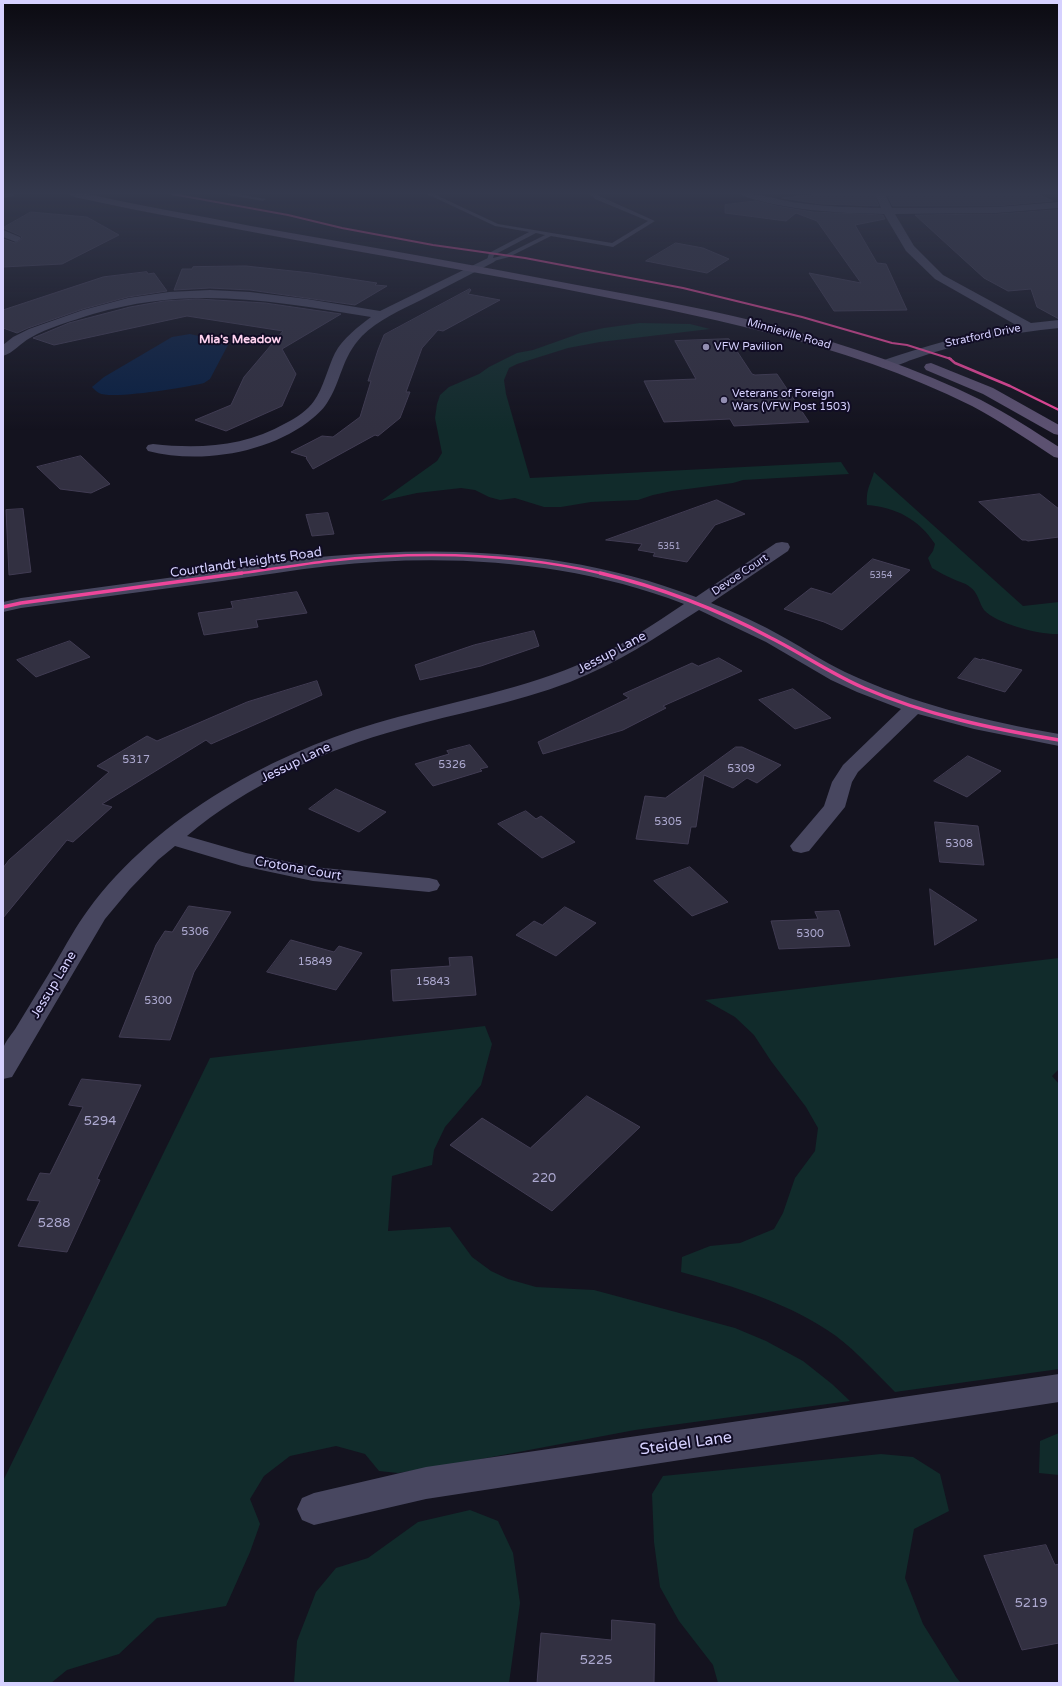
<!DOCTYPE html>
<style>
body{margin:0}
#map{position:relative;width:1062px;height:1686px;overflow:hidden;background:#14131f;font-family:"Varela Round",sans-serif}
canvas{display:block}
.frame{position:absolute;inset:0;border:4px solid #d6d1ff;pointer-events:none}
</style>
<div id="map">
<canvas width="1062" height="1686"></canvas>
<div class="frame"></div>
</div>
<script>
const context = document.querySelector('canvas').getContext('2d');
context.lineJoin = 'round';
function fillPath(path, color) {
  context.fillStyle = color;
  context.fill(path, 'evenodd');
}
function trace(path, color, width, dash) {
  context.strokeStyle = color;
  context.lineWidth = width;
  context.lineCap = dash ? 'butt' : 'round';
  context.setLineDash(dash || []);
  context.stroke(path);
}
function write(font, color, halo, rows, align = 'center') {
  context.font = font + ' "Varela Round",sans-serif';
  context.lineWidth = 4;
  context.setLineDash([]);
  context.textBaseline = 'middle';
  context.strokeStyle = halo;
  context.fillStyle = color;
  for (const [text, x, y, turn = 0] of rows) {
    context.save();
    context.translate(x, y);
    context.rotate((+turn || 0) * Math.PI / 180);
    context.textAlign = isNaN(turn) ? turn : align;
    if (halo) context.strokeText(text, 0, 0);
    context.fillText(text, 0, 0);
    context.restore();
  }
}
fillPath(new Path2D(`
 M640 323 690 324 710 329 600 342 568 348 517 364 509 368 504 380 506 394 530 478 841 462 849 474 743 480 733 483 672 491 653 495 638 500 591 502 561 507H544L515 498 500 500 489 497 475 490 461 488 417 493 381 501 437 461 442 453 435 418 437 404 440 395 449 387 479 374 489 367 517 353 533 350 581 333 604 328Z
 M874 472 1023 606 1059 602V634C1040 635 997 624 984 610 979 603 978 592 970 587 966 583 959 582 953 579 946 576 939 572 932 568L928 558 933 551 935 544C919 519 895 507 867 505 866 489 870 486 874 472Z
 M1059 958V1069L1052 1076 1059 1084V1369L895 1392C876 1373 857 1352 836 1336 792 1304 733 1286 681 1272L682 1257 710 1246 740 1243 774 1229 783 1213 795 1178 815 1151 818 1128 806 1107 771 1061 754 1035 735 1017 705 1000Z
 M485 1026 492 1044 481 1085 445 1127 434 1150 432 1165 392 1176 388 1231 450 1227 472 1257 491 1271 508 1279 536 1287 594 1290 735 1328 766 1341 803 1361 832 1384 850 1401 635 1430 460 1463 398 1473 379 1471 365 1454 336 1446 290 1456 264 1476 250 1499 260 1524 250 1552 226 1606 157 1618 119 1654 67 1670 51 1683H3V1481L210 1058Z
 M1059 1433V1475L1039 1473 1040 1441Z
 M881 1454 913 1457 940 1474 949 1511 914 1529 905 1578 923 1624 956 1677 961 1683H718L713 1665 679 1621 660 1587 654 1542 652 1494 663 1476Z
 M470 1510 498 1521 513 1553 520 1603 509 1683H294L297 1641 316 1592 336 1568 368 1558 418 1522Z`), '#112b2b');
fillPath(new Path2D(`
 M190 334 229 343 210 379 204 383C188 387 111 400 99 393 97 392 94 389 92 387L104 377 172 337Z`), '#0a2043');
const building = new Path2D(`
 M822 194H874L879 206 820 204 782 198Z
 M887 194H1037L1053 201 997 206H893Z
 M756 201 777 206 813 212 883 215 885 219 855 225 877 263 886 264 907 310 834 311 809 273 861 283 817 221 796 213 786 221 725 213V205Z
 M1059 210V319L1037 307 1031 289 1008 291 984 278 915 215 997 214Z
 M31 212 87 217 119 235 62 264 3 267V239L15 243 22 239 21 236 3 228Z
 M676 243 703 248 729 259 707 273 646 261Z
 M246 266 311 273 377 283 375 285 387 286 355 305 250 290 210 288 174 290 182 269H192L193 267Z
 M147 272 148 274 154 273 167 291 128 297 83 309 28 328 17 333 3 328V310L103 277Z
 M470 289 471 290 468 294 500 300 443 331 438 330 422 348 406 392H410L400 418 378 436 375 435 313 469 306 458 307 457 291 452 322 436 333 437 360 417 371 381H368L378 350 384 335Z
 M198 299 265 303 341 314 282 349 296 374 282 406 226 431 195 420 231 405 244 377 283 331 187 316 54 345 33 338 69 323 130 307 164 301Z
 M729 339 752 374 755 375 777 374 809 422 734 426 730 419 664 422 644 381 696 379 675 341Z
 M81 456 110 484 91 493 60 489 37 467Z
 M1040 494 1059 509V537L1028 541 1026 540H1022L979 502Z
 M717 500 745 514 715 525 687 562 653 556 655 553 638 550 642 544 606 540Z
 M23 509 31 572 9 575 6 510Z
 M328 513 334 534 312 536 306 515Z
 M873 559 910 570 842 630 824 622 784 609 811 588 831 594Z
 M297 592 307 613 256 620 258 627 204 635 198 613 233 608 231 602Z
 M534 631 539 646 481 666 420 680 415 665 474 645Z
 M70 641 90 657 36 677 17 660Z
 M719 658 742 671 663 706 666 708 623 730 543 754 538 742 629 698 623 694 692 663 698 666Z
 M975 658 981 660 982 659 1022 670 1005 692 958 678Z
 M317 681 322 695 211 744 206 740 102 804 112 807 73 842 67 840 3 918V868L9 860 109 772 97 766 147 736 157 741 247 702Z
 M793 689 831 718 795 729 759 700Z
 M470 745 488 767 480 769 482 771 433 786 415 764 449 754 447 751Z
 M736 747H742L781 765 757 783 747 778 733 788 704 775 696 827H691L688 844 636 839 645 796 665 798Z
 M968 756 1001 771 967 797 934 781Z
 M336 789 386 812 359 832 309 809Z
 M526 811 536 819 541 816 575 842 542 858 498 824Z
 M935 822 978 826 984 865 940 862Z
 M690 867 728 902 692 916 654 881Z
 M930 889 977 920 935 945Z
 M189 906 231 912 194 972 170 1040 119 1037 156 945 165 931 172 932Z
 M565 907 596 923 556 956 516 935 534 921 542 925Z
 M839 911 850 946 779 949 771 921 818 919 815 912Z
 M291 940 334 952 339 946 362 953 336 990 267 972Z
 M472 957 476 995 393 1001 391 970 450 966 449 958Z
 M82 1079 141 1085 97 1179 100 1180 67 1252 18 1246 40 1201 27 1200 40 1173 50 1174 83 1107 69 1105Z
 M587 1096 640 1127 552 1211 450 1145 482 1118 530 1148Z
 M1046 1545 1055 1565 1059 1564V1643L1022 1650 984 1556Z
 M612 1620 655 1624 654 1683H537L541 1633 611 1640Z`);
fillPath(building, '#323041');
trace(building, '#413c53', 1);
fillPath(new Path2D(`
 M224 194H237L266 199 263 201Z
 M427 194H434L498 224 612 243 648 221 595 199 590 194H595L655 221 613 247 551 236 509 257 490 262 487 260 489 253 529 232 495 226ZM536 233 545 235 505 255 493 258 494 255Z`), '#484760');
fillPath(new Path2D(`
 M742 194C762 193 781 201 800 203 827 207 854 207 881 208L875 194H885L892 208 997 207 1059 202V208L997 213 895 214 914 246 943 275 1031 323 1059 320V328C1010 333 963 342 917 358 906 361 892 370 881 367L879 364 881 361C925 346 970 333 1016 325L935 279 906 251 884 214C836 213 789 211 743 196Z
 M3 230 20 237 21 239 16 242 3 237Z
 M490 257 494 258 496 260 494 262C470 275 445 287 421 300 401 310 378 320 362 336 341 358 342 380 327 403 323 410 314 417 308 422 265 454 199 464 148 451L146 448 148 445 153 444C199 449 244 447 286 423 296 418 308 410 314 401 323 389 328 367 335 353 343 338 358 327 371 317 272 301 192 285 93 314 72 321 49 327 30 338 21 343 13 353 3 356V345L13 337 29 329 83 310 128 298 169 292 210 290 250 292 307 299 380 311Z
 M782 542 788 543 790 547 788 551 711 603C736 613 761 624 785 638 805 649 824 662 845 672 913 704 985 721 1059 734V746L974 729 918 714 858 772 852 782 845 807 809 851 801 853 793 851 790 846 824 806 832 782 843 765 901 709 857 692 831 680 766 642 699 610C657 637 616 664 570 682 515 703 457 713 401 729 326 749 246 786 187 836L246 853 313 867 429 878 437 880 440 885 437 890 429 892 313 881 242 866 175 846 158 860 130 889 105 919 12 1077 3 1079C3 1070 1 1057 3 1049 5 1041 13 1033 17 1026 30 1005 43 983 56 962 66 945 76 926 88 910 158 815 276 751 387 720 455 701 525 689 589 660 622 646 654 624 684 604 572 561 448 553 329 566 293 570 257 576 222 581 155 590 88 599 21 608L3 612V602L21 598C87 589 153 580 218 571 256 566 293 559 331 556 455 545 579 552 696 597L776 543Z
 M1059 1374V1402L426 1499 314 1525 302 1520 297 1509 302 1498 314 1493 426 1467Z`), '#484760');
fillPath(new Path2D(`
 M3 194H14L13 196 3 198Z`), '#555473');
fillPath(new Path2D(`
 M69 194H87C141 206 197 215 251 226 360 245 468 264 577 285 715 310 854 337 981 400 1008 414 1034 431 1059 447V458L1054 457C1027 439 1000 421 972 406 842 341 700 316 559 288 416 261 273 237 131 209L74 197Z
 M931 363 993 388 1059 425V435L1054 434 983 394 926 370 924 367 926 364Z`), '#5c5171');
trace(new Path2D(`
 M172 194 288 215 342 228 433 245 525 258 683 288 802 317 892 343 907 345 951 359`), '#ed469a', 2);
trace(new Path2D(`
 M949 358 955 363 1010 386 1059 410
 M235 574C266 570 297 565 328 561 419 551 515 553 604 574`), '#ed469a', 2.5);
trace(new Path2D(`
 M600 573C659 587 717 609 771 638 803 654 831 674 864 688 926 715 993 729 1059 740
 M3 607 21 603 242 573`), '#ed469a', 3.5);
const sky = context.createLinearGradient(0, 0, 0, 430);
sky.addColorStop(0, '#0b0a11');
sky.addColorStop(0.45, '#34394d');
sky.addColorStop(1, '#34394d00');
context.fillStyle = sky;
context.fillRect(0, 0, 1062, 430);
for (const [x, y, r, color] of [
 [706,347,4,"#928eb1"],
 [724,400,4,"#928eb1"]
]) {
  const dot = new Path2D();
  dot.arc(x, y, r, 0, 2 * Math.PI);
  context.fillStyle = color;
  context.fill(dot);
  trace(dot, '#110d25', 1.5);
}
write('9px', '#ada9d0', null, [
 ["5351",669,547],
 ["5354",881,576]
]);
write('11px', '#d6d1ff', '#110d25', [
 ["Minnieville Road",789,334,16],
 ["Stratford Drive",983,336,-12],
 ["Devoe Court",740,575,-34]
]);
write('11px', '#d6d1ff', '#110d25', [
 ["VFW Pavilion",714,347],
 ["Veterans of Foreign",732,394],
 ["Wars (VFW Post 1503)",732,407]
], 'left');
write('11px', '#ada9d0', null, [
 ["5317",136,760],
 ["5326",452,765],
 ["5309",741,769],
 ["5305",668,822],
 ["5308",959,844],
 ["5306",195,932],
 ["5300",810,934],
 ["15849",315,962],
 ["15843",433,982],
 ["5300",158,1001]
]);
write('bold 12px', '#ffd3ef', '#110d25', [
 ["Mia's Meadow",240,340]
]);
write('13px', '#d6d1ff', '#110d25', [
 ["Courtlandt Heights Road",246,563,-8],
 ["Jessup Lane",612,653,-28],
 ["Jessup Lane",296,763,-26],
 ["Crotona Court",298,869,10],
 ["Jessup Lane",54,985,-59]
]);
write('13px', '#ada9d0', null, [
 ["5294",100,1122],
 ["220",544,1179],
 ["5288",54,1224],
 ["5219",1031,1604],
 ["5225",596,1661]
]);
write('16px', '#d6d1ff', '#110d25', [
 ["Steidel Lane",686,1444,-8]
]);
</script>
